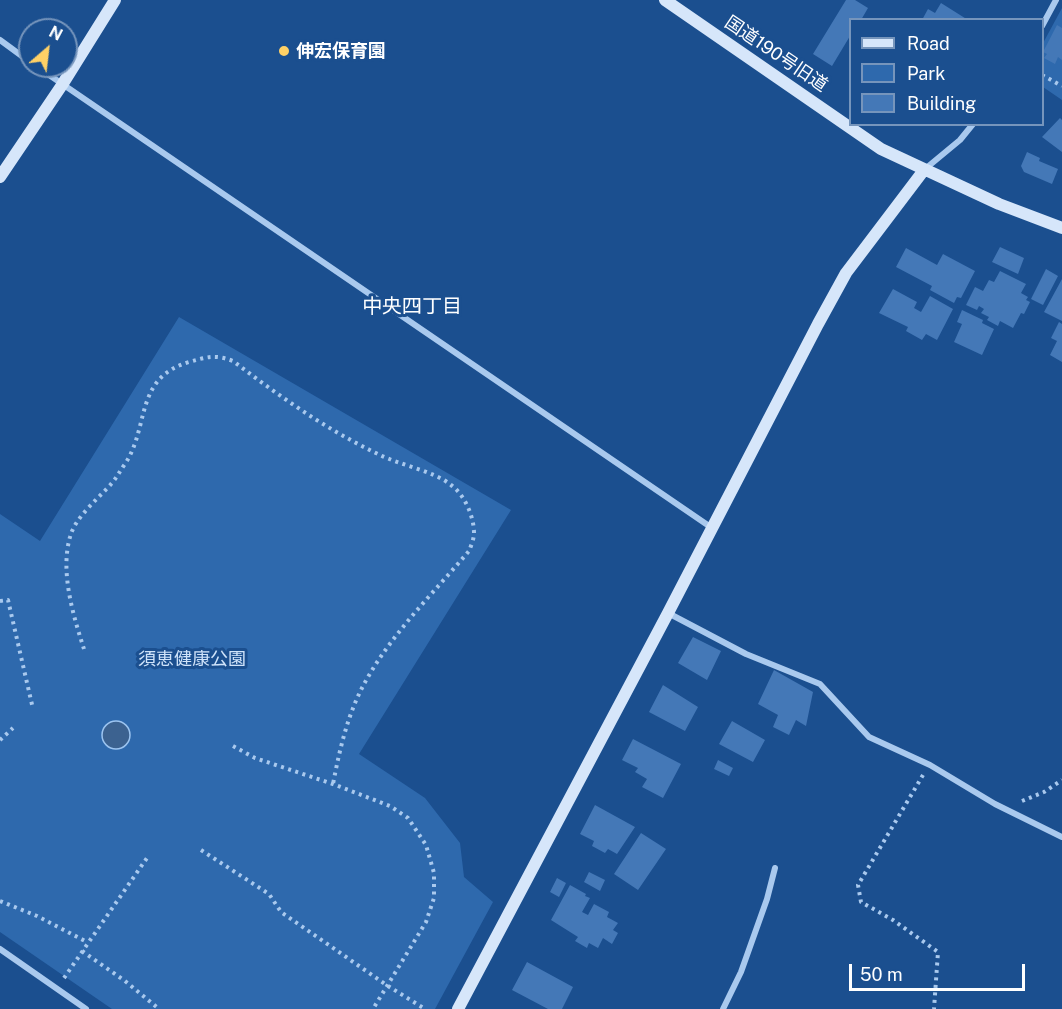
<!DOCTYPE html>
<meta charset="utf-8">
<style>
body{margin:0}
#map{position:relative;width:1062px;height:1009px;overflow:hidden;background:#1b4f8f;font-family:"Public Sans",sans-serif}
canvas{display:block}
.legend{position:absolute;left:849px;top:18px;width:195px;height:108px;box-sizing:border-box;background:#1b4f8f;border:2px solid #7695bc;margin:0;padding:8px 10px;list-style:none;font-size:18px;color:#fff}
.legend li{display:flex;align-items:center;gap:12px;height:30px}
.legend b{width:30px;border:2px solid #7695bc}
.north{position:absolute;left:18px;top:18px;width:60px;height:60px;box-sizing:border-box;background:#1b4f8f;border:2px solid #7695bc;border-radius:50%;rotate:28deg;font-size:16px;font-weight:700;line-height:24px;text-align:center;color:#fff}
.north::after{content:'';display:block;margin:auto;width:21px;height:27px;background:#ffd166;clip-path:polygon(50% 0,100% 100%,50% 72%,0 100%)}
.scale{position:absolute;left:849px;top:964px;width:176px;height:27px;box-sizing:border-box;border:3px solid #fff;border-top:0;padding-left:8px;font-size:18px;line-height:21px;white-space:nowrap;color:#fff;-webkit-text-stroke:4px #1b4f8f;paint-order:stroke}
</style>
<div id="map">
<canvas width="1062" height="1009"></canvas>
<ul class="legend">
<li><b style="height:8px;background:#d6e6fa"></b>Road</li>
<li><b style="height:16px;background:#2e69ad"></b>Park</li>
<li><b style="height:16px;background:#4478b7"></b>Building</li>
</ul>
<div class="north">N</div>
<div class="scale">50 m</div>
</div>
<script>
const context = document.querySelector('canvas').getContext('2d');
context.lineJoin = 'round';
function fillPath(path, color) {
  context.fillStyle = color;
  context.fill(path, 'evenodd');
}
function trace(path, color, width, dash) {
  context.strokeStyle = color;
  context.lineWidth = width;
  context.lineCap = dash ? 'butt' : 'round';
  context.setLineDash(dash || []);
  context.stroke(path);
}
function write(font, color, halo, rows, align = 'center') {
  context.font = font + ' "Public Sans","Noto Sans JP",sans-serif';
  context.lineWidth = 6;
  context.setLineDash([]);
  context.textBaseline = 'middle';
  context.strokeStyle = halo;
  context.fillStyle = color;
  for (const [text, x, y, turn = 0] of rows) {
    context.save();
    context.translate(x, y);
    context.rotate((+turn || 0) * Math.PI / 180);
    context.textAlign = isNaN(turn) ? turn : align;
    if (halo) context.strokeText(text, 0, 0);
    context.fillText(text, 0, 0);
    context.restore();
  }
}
fillPath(new Path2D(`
 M1062 8V100L1043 87 1042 45Z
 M179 317 511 510 359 754 425 798 460 843 464 877 493 902 435 1009H112L0 932V514L40 541Z`), '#2e69ad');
const water = new Path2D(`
 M102 735a14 14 0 1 1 28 0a14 14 0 1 1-28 0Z`);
fillPath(water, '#3c6290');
trace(water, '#9cc4f0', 1.5);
fillPath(new Path2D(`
 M846 0H855L868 8 861 20H850V36L832 66 813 54Z
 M941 3 968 20H922L928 9 935 13Z
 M1057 25 1062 28V60L1058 57 1055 64 1044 58 1047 54 1043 52Z
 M1060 118 1062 120V152L1042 137Z
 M1027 152 1040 158 1039 161 1058 169 1052 184 1024 172 1021 166Z
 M1000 247 1024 258 1018 274 992 262Z
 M906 248 937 265 943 254 975 271 961 298 957 297 954 303 930 290 932 286 896 267Z
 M1046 269 1058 276 1043 305 1031 299Z
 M1000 271 1026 284 1021 293 1028 297 1026 300 1030 302 1024 314 1021 313 1013 328 1000 321 998 326 987 320 989 317 981 313 984 309 979 306 977 310 966 305 975 287 983 291 989 280 994 282Z
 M1062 279V321L1044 312Z
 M893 289 917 302 914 308 921 312 930 296 953 309 937 340 926 334 922 340 906 331 908 327 879 313Z
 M962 310 983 320 982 323 994 329 982 355 954 342 962 324 957 322Z
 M1059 322 1062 324V362L1050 355 1057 341 1051 338Z
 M693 637 721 651 707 680 678 663Z
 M774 670 813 692 806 726 796 720 789 735 773 727 778 715 758 704Z
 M663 685 698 707 685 731 649 712Z
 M732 721 765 740 753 762 719 744Z
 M633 739 681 764 663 798 642 787 647 779 635 772 638 768 622 760Z
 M718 760 733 768 729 776 714 769Z
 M595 805 635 827 617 854 608 849 605 853 592 846 594 841 580 834Z
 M641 833 666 849 638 890 614 874Z
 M589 872 605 880 600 891 584 882Z
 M557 878 566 883 559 897 550 892Z
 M570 885 586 894 585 896 590 898 582 912 588 915 594 904 609 912 607 917 618 923 613 930 618 933 612 944 603 938 598 948 589 943 587 948 575 941 578 937 551 920Z
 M527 962 573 987 562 1009H548L512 990Z`), '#4478b7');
trace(new Path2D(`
 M1042 75 1062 86
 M0 601 8 600 33 709
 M84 649C73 615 60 572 70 537 75 517 99 498 112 483 117 477 120 471 125 464 150 426 134 378 189 362 207 357 215 354 233 361 279 396 327 430 380 455 400 465 434 471 451 485 465 495 474 517 474 533 474 539 471 546 469 551 431 596 386 639 360 692 346 721 339 753 333 784
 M0 740 13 728
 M233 746 255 758 333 784 390 806 408 818 426 845 434 873V898L426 922 373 1009
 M923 775 858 885 861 902 893 920 938 952 934 1009
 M1022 801 1044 792 1062 780
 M201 850 269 894 281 912 388 986 425 1009
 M0 901 37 916 87 942
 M82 951 125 981 159 1009
 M64 978 149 855`), '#a9c9ee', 4, [3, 4.5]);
trace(new Path2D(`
 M1042 26 1056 0
 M0 40 30 62
 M36 66 712 528
 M925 169 960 140 973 124
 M668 613 746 654 820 684 869 737 930 765 995 804 1062 837
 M0 949 86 1009
 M723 1009 741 972 767 899 775 868`), '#a9c9ee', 6);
trace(new Path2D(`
 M665 0 881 149 999 204 1062 228
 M0 177 62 85 115 0
 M458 1009 668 613 818 324 846 273 924 170`), '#d6e6fa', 12);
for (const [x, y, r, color] of [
 [284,51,6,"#ffd166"]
]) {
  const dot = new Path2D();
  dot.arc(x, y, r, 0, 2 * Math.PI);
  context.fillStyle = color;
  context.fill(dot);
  trace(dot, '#1b4f8f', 2);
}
write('bold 18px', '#fff', '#1b4f8f', [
 ["伸宏保育園",296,51]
], 'left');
write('18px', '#fff', '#1b4f8f', [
 ["国道190号旧道",776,54,34]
]);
write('18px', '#cfe3fa', '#1b4f8f', [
 ["須恵健康公園",192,659]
]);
write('20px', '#fff', '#1b4f8f', [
 ["中央四丁目",412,307]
]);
</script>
